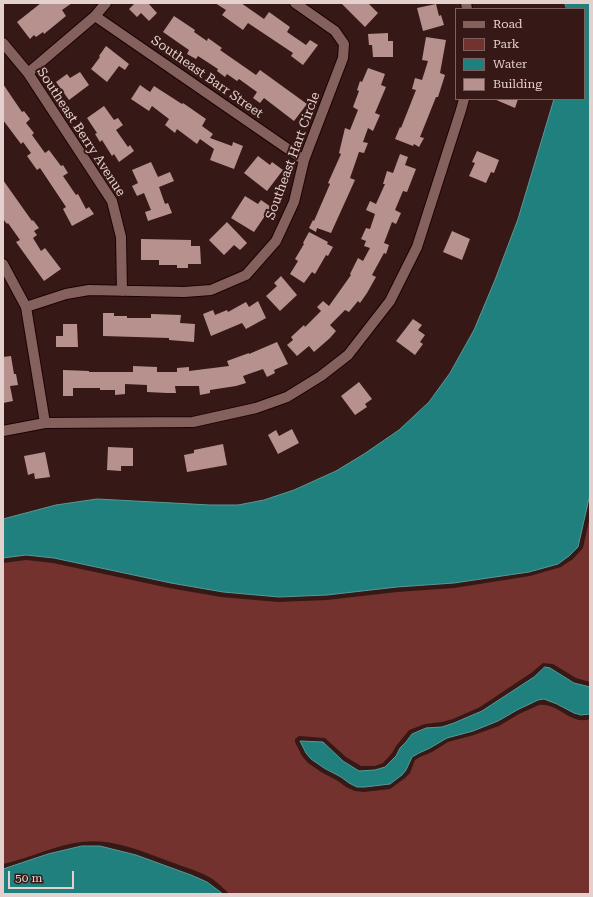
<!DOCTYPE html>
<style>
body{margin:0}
#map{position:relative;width:593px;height:897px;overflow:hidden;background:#361916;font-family:"Roboto Serif",serif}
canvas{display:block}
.frame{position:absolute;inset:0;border:4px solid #e4d0cd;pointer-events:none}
.legend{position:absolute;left:455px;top:8px;width:130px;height:92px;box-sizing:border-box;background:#361916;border:1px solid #7c625f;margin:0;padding:5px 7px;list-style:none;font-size:12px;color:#e4d0cd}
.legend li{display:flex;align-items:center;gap:8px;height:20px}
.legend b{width:20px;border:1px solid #7c625f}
.scale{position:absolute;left:8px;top:871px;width:66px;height:18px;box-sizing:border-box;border:2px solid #e4d0cd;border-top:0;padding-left:5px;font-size:12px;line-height:14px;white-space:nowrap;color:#e4d0cd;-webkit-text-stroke:3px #361916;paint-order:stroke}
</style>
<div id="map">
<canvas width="593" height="897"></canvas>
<div class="frame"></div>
<ul class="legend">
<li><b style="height:5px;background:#84615d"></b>Road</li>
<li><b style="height:11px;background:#74322e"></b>Park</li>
<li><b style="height:11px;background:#1f807e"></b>Water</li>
<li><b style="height:11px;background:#b7918d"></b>Building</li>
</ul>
<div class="scale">50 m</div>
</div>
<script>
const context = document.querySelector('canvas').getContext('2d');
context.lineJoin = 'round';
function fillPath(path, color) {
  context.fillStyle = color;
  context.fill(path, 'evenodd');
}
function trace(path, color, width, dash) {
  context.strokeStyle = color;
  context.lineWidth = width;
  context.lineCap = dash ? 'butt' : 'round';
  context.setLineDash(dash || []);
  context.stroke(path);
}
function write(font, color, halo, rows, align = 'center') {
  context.font = font + ' "Roboto Serif",serif';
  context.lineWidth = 4;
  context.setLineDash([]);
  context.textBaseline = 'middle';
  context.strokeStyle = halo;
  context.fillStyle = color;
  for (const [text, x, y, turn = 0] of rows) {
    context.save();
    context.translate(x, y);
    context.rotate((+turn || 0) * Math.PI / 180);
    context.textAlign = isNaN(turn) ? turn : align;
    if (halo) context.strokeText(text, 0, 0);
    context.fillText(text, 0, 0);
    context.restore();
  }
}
fillPath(new Path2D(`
 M590 516V682L576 678 553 664 543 663 531 673 480 707 453 719 442 722 425 724 409 730 396 746 392 753 383 763 375 766H361L346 757 325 738 299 736 295 739V742L302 756 308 763 321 772 338 781 346 787 355 791 364 792 390 789 405 778 410 773 415 760 420 757 432 752 448 742 474 735 499 726 519 714 539 705C558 702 571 726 590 719V894H229C224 888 218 883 211 878 199 871 184 867 171 862 143 852 113 838 82 842 55 845 30 858 3 864V563L26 560 53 563 169 588 221 597 278 602 327 600 397 592 454 588 530 576 561 567 573 559 583 548Z`), '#74322e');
const water = new Path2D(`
 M565 3H590V494L578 547 569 556 558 564 529 572 454 583 397 587 327 595 279 597 223 592 171 583 54 558 26 555 3 558V519L56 505 97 499 210 505H238L264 500 294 490 336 471 364 454 399 430 429 402 450 373 474 330 495 280 518 219 554 99H584V9H567Z
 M545 667 550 668 574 683 590 687V714L581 715 574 713 557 704 544 699 538 700 517 710 498 721 473 731 447 738 430 748 419 753 412 757 406 770 402 775 390 784 365 787H357L349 783 341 777 324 768 311 759 306 753 300 741 323 742 343 761 359 771 375 770 385 767 396 756 400 748 406 742 412 734 426 728 442 727 454 723 482 711 534 677Z
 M82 846H100L136 855 191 875 207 882 223 894H3V869L48 854Z`);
fillPath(water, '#1f807e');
trace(water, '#5a9896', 1);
fillPath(new Path2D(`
 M41 3H72L62 10 66 16 44 34 43 32 36 37 34 35 30 39 17 22Z
 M135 3H148L157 13 149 21 141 13 137 17 129 9Z
 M215 3H241L264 19 269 12 290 27 287 32 306 45 310 40 318 45 303 65 291 56 293 53 248 23 243 30 222 15 226 10Z
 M341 3H368L378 13 365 27Z
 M436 4 439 16 441 15 444 25 423 31 417 8Z
 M174 16 195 30 194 32 207 41 208 38 222 48 220 50 256 75 260 70 307 104 294 121 264 98 260 103 253 98 257 92 239 79 237 81 227 74 225 77 217 71 218 69 198 56 196 59 187 54 189 50 163 32Z
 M388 33V41H393V57H373L372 45H369L368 34Z
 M426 37 446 40 440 73 445 75 438 97H436L420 137 424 138 419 147 414 144 413 146 395 139 400 127 401 128 416 90 412 89 415 78 422 80 428 61 422 60Z
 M106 46 129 64 125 70 119 66 107 82 91 69 100 57 99 56Z
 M368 68 385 74 381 85 386 87 375 113 380 115 373 131 368 128 363 142 368 143 364 153 359 152 350 178 355 180 331 233 317 228 316 232 309 228 313 220 314 221 330 184 328 183 341 154 339 153 345 128 350 130 358 110 353 107 359 91 357 90 360 81 362 82Z
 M80 72 89 85 69 100 56 82 67 74 70 78Z
 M3 84 22 112 24 111 30 119 26 123 34 133 32 135 45 153 49 150 61 166 63 165 68 173 63 176 76 195 78 194 86 209 89 207 94 214 72 226 63 209 66 207 40 168 37 170 27 156 31 153 23 142 21 144 3 120Z
 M140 85 150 92 154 86 182 104 183 103 206 119 202 126 213 134 210 138 232 146 233 142 243 146 234 169 210 160 214 149 200 139 197 144 177 129 175 133 165 125 169 119 152 106 149 111 131 99Z
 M494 99H518L515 108Z
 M104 106 114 120 118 118 123 125 116 130 128 147 130 145 134 151 119 162 114 154 112 156 102 140 100 142 95 134 97 133 87 118Z
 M477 151 499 160 494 173 491 172 486 183 469 176 475 163 472 162Z
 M400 154 408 157 405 165 416 169 407 192 403 191 395 210 401 213 396 224 392 222 384 243 389 245 386 254 384 253 372 275 376 277 367 293 360 303 358 301 349 312 345 310 330 325 336 331 330 338 314 352 309 346 297 356 287 345 293 340 291 337 304 325 305 327 321 311 317 307 323 301 329 306 351 275 350 274 358 258 363 261 370 248 364 246 366 241 361 239 366 228 370 229 375 214 366 210 370 201 376 204 385 184H383L387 171 393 173Z
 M258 156 270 165 272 162 283 170 267 191 244 173Z
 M151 162 158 177 170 172 174 181 159 187 165 204 168 203 172 213 148 221 145 212 151 210 144 193 137 196 132 186 138 183 132 170Z
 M3 180 32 221 33 220 39 228 34 231 37 235 33 238 41 251 45 248 61 269 44 281 16 242 20 240 8 223 7 224 3 219Z
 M245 196 258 204 261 200 271 207 254 232 231 218Z
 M227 222 247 243 240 250 234 245 224 255 209 240Z
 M452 231 470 239 462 260 443 252Z
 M309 232 328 242 327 244 333 247 328 256 326 255 315 274 312 272 304 283 290 274 298 261 295 259 304 244 303 243Z
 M141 239 191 240V246H200L201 264H188V268H177V265H159V260H141Z
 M281 276 297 295 280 311 266 296 277 286 274 283Z
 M258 301 266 318 246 329 242 323 211 336 203 314 213 310 215 315 227 310 228 312 246 302 249 307Z
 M103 313H114V316H127V318H151V314L181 315 180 323 195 324 194 342 169 340V338L103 336Z
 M413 319 422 325 418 330 425 335 420 342 423 344 415 355 396 341Z
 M63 324H77L78 347H56V336H63Z
 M277 342 288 364 274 370 275 373 267 377 263 369 243 376 246 383 236 386 210 390V393L200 395 199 386H175L176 393H167L147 392V385L125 384V394L115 395V390H100V388H73V396H63V370L89 371V372H133V366L157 367V372H177V368L189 367V371L229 366 227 361 249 353V354Z
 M11 356 14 374H16L18 385 10 386 13 401 3 403V357Z
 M359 382 372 399 365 404 367 407 355 415 341 396Z
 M292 429 299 443 278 454 268 435 276 430 279 436Z
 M223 444 227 465 187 472 184 455 194 453V450Z
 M108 447 133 448V466H121V471L107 470Z
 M45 452 50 477 35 479 34 473 28 475 24 456Z`), '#b7918d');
const minor = new Path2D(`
 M466 3 467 9
 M95 16 304 160
 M3 43 28 73 112 201 121 237 122 291
 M28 73 95 16 106 3
 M3 264 26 307 45 423
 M26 307 66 294 89 290 184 292 211 290 246 275 276 241 294 202 304 160 343 58 344 44 335 31 295 3
 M3 431 45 423 193 422 256 408 287 397 321 376 348 355 390 301 417 247 461 110 464 99`);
trace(minor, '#1c0303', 12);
trace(minor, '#84615d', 10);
write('13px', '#e4d0cd', '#361916', [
 ["Southeast Barr Street",207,77,35],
 ["Southeast Berry Avenue",81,132,57],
 ["Southeast Hart Circle",293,156,-70]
]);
</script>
